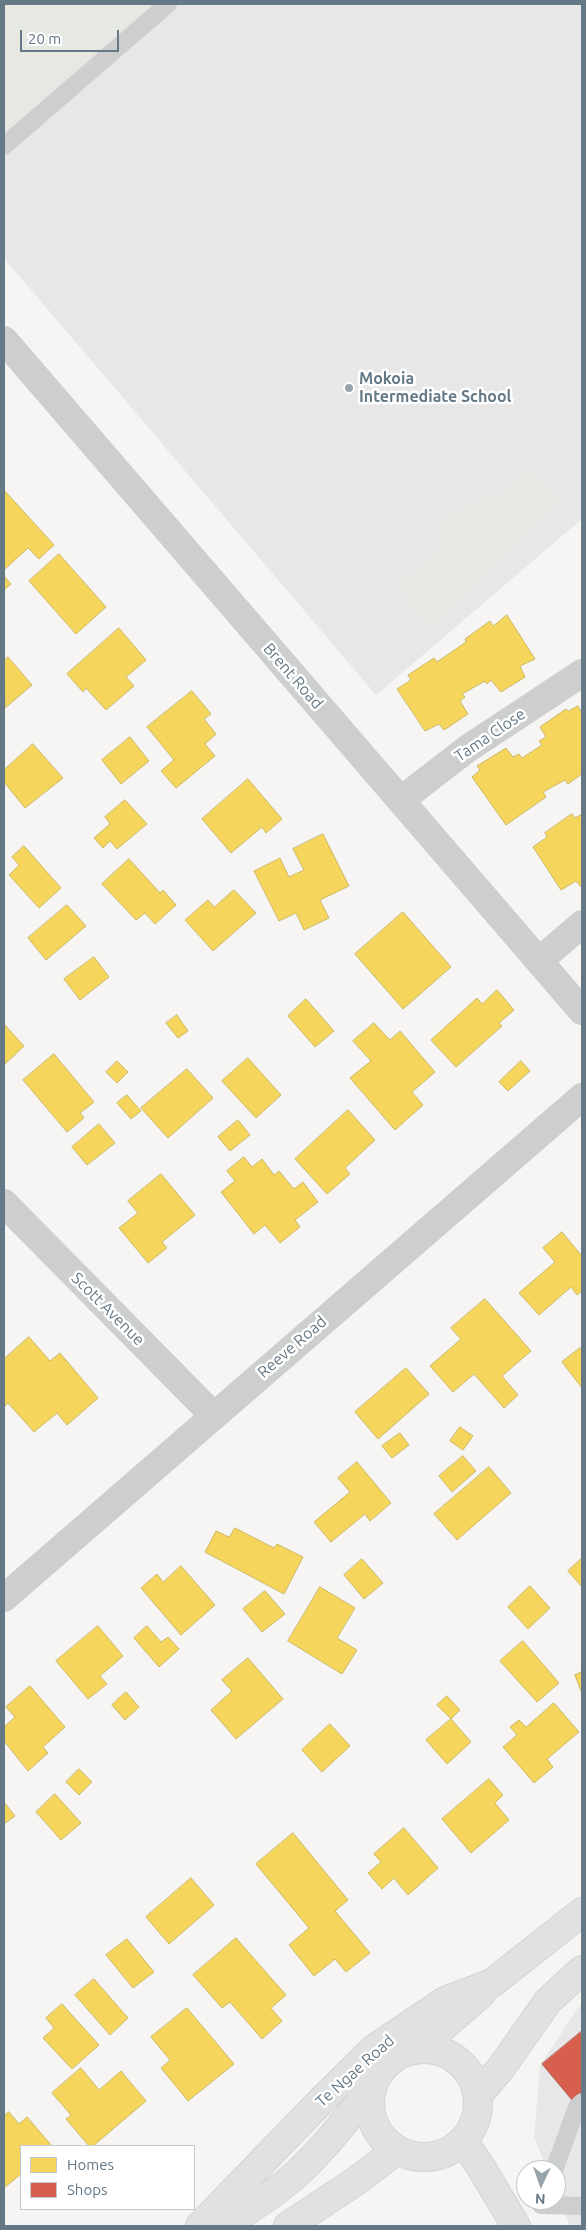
<!DOCTYPE html>
<style>
body{margin:0}
#map{position:relative;width:586px;height:2230px;overflow:hidden;background:#f6f5f4;font-family:Ubuntu,sans-serif}
canvas{display:block}
.frame{position:absolute;inset:0;border:5px solid #647886;pointer-events:none}
.legend{position:absolute;left:20px;top:2145px;width:175px;height:65px;box-sizing:border-box;background:#fff;border:1px solid #c1c9cf;margin:0;padding:6px 9px;list-style:none;font-size:15px;color:#647886}
.legend li{display:flex;align-items:center;gap:10px;height:25px}
.legend b{width:25px;border:1px solid #c1c9cf}
.north{position:absolute;left:516px;top:2160px;width:50px;height:50px;box-sizing:border-box;background:#fff;border:1px solid #c1c9cf;border-radius:50%;rotate:183deg;font-size:14px;font-weight:700;line-height:20px;text-align:center;color:#647886}
.north::after{content:'';display:block;margin:auto;width:18px;height:22px;background:#97a4ac;clip-path:polygon(50% 0,100% 100%,50% 72%,0 100%)}
.scale{position:absolute;left:20px;top:30px;width:99px;height:22px;box-sizing:border-box;border:2px solid #647886;border-top:0;padding-left:6px;font-size:15px;line-height:18px;white-space:nowrap;color:#647886;-webkit-text-stroke:4px #fff;paint-order:stroke}
</style>
<div id="map">
<canvas width="586" height="2230"></canvas>
<div class="frame"></div>
<ul class="legend">
<li><b style="height:14px;background:#f6d55c"></b>Homes</li>
<li><b style="height:14px;background:#d6604d"></b>Shops</li>
</ul>
<div class="north">N</div>
<div class="scale">20 m</div>
</div>
<script>
const context = document.querySelector('canvas').getContext('2d');
context.lineJoin = 'round';
function fillPath(path, color) {
  context.fillStyle = color;
  context.fill(path, 'evenodd');
}
function trace(path, color, width, dash) {
  context.strokeStyle = color;
  context.lineWidth = width;
  context.lineCap = dash ? 'butt' : 'round';
  context.setLineDash(dash || []);
  context.stroke(path);
}
function write(font, color, halo, rows, align = 'center') {
  context.font = font + ' Ubuntu,sans-serif';
  context.lineWidth = 5;
  context.setLineDash([]);
  context.textBaseline = 'middle';
  context.strokeStyle = halo;
  context.fillStyle = color;
  for (const [text, x, y, turn = 0] of rows) {
    context.save();
    context.translate(x, y);
    context.rotate((+turn || 0) * Math.PI / 180);
    context.textAlign = isNaN(turn) ? turn : align;
    if (halo) context.strokeText(text, 0, 0);
    context.fillText(text, 0, 0);
    context.restore();
  }
}
fillPath(new Path2D(`
 M4 4H582V519L376 695 4 258Z
 M582 2005V2226H570L556 2191V2170H547L534 2137 540 2066 577 2009Z`), '#e6e7e6');
fillPath(new Path2D(`
 M4 4H153L8 127 4 122Z
 M528 472 559 504 431 625 397 586 437 552 438 522 507 490Z`), '#e6e8e2');
const homes = new Path2D(`
 M4 490 54 545 39 559 28 548 4 570Z
 M59 554 106 607 76 634 29 581Z
 M4 576 11 584 4 590Z
 M507 615 535 659 520 666 525 677 501 692 491 680 487 684 485 681 462 694 465 697 460 701 468 714 444 730 439 724 425 731 397 689 411 680 408 675 434 658 437 662 466 642 465 639 490 621 493 626Z
 M119 628 146 660 126 677 134 686 106 710 86 688 83 692 67 674Z
 M8 657 32 685 5 708 4 661Z
 M192 691 211 714 204 719 216 734 205 744 215 756 176 788 161 771 174 760 147 727Z
 M578 706 582 713V774L568 784 565 780 543 792 546 797 506 825 472 777 480 770 477 766 506 748 513 757 519 754 522 758 542 745 539 741 546 737 540 727 566 709 568 711Z
 M130 737 149 761 121 784 102 760Z
 M33 744 63 778 25 808 4 782V770Z
 M248 779 282 819 266 833 262 827 231 853 202 819Z
 M125 800 147 824 117 849 110 841 103 848 94 838 110 824 105 817Z
 M572 814 575 818 582 814V888L576 881 561 890 533 847 547 837 545 833Z
 M323 834 349 886 320 900 329 918 304 930 296 913 279 921 254 871 280 858 289 877 304 870 293 849Z
 M24 846 61 888 39 908 9 875 19 865 12 857Z
 M129 859 160 893 163 890 176 905 155 924 145 913 136 920 102 884Z
 M234 890 256 913 213 951 185 920 208 900 214 907Z
 M67 905 86 926 46 960 28 938Z
 M403 912 451 967 403 1009 355 954Z
 M94 957 109 977 80 1000 64 979Z
 M497 990 514 1010 499 1023 502 1026 456 1067 431 1040 477 998 482 1004Z
 M306 999 334 1031 315 1047 288 1016Z
 M177 1015 188 1031 178 1038 166 1023Z
 M374 1023 390 1040 400 1031 435 1072 412 1092 423 1105 395 1130 350 1078 371 1061 353 1041Z
 M4 1024 24 1046 4 1065Z
 M54 1054 94 1102 80 1113 84 1118 67 1132 23 1080Z
 M248 1058 281 1095 256 1118 222 1081Z
 M117 1061 128 1072 117 1083 106 1072Z
 M521 1061 530 1071 508 1091 499 1082Z
 M187 1069 213 1098 168 1138 141 1108Z
 M127 1095 141 1111 131 1119 117 1103Z
 M348 1110 375 1140 345 1168 350 1174 327 1194 295 1159Z
 M238 1120 250 1135 230 1151 218 1137Z
 M99 1124 115 1143 87 1165 72 1147Z
 M244 1157 252 1167 262 1159 274 1175 279 1171 294 1189 303 1182 318 1202 295 1220 300 1227 280 1243 265 1225 254 1234 221 1192 235 1181 227 1171Z
 M161 1174 195 1215 162 1242 167 1248 148 1263 119 1228 138 1213 128 1201Z
 M562 1232 582 1256V1291L577 1295 571 1287 539 1315 519 1293 555 1262 543 1248Z
 M485 1299 531 1351 502 1376 518 1395 504 1408 474 1374 453 1392 430 1366 461 1339 451 1328Z
 M29 1337 50 1361 60 1353 98 1398 67 1425 57 1413 34 1432 8 1403 4 1407V1359Z
 M580 1348 582 1350V1388L562 1362Z
 M406 1368 429 1394 378 1439 355 1412Z
 M460 1427 473 1436 463 1450 450 1441Z
 M400 1433 409 1445 392 1458 382 1446Z
 M463 1456 476 1471 452 1492 439 1476Z
 M357 1462 391 1503 370 1521 365 1514 331 1542 314 1522 350 1492 338 1478Z
 M489 1467 511 1493 457 1540 434 1514Z
 M235 1528 274 1548 277 1544 303 1557 284 1594 205 1552 216 1531 229 1537Z
 M582 1558V1587L568 1571Z
 M362 1559 383 1583 364 1599 344 1575Z
 M181 1566 215 1605 181 1635 141 1588 157 1574 163 1582Z
 M530 1586 550 1608 528 1629 508 1607Z
 M320 1587 355 1608 337 1638 357 1650 342 1674 288 1641Z
 M265 1591 285 1614 262 1632 243 1609Z
 M98 1626 123 1656 100 1676 107 1684 88 1699 56 1661Z
 M147 1626 161 1642 168 1637 179 1649 159 1667 134 1638Z
 M523 1641 559 1683 537 1702 500 1661Z
 M248 1658 283 1699 236 1739 211 1710 232 1691 222 1680Z
 M582 1672V1694L575 1675Z
 M30 1686 65 1727 43 1747 48 1753 28 1771 4 1741V1727L15 1717 6 1707Z
 M126 1692 139 1707 125 1720 112 1705Z
 M447 1696 460 1710 451 1719 437 1705Z
 M554 1703 579 1732 547 1759 553 1767 534 1783 503 1747 517 1735 510 1727 519 1720 526 1727Z
 M451 1719 471 1742 447 1764 426 1740Z
 M330 1724 350 1746 322 1772 302 1750Z
 M79 1769 92 1782 79 1795 66 1782Z
 M489 1779 503 1795 495 1803 509 1820 471 1853 442 1819Z
 M55 1794 81 1823 61 1840 36 1812Z
 M4 1802 15 1816 4 1824Z
 M404 1828 438 1868 408 1895 394 1878 382 1889 368 1873 381 1862 374 1854Z
 M293 1833 348 1900 335 1911 370 1953 346 1972 335 1959 314 1976 289 1945 309 1928 256 1864Z
 M191 1878 214 1905 169 1944 146 1917Z
 M236 1938 286 1995 271 2008 282 2021 262 2039 230 2002 222 2008 193 1975Z
 M127 1939 154 1972 133 1988 106 1955Z
 M94 1979 128 2018 110 2035 75 1995Z
 M62 2004 99 2045 72 2069 43 2038 54 2028 46 2018Z
 M187 2008 234 2064 188 2101 161 2068 170 2060 151 2037Z
 M81 2068 99 2090 121 2071 146 2101 93 2146H89L66 2119 71 2115 52 2093Z
 M9 2112 19 2124 27 2117 52 2146H21V2174L4 2188V2116Z`);
fillPath(homes, '#f6d55c');
trace(homes, '#cab969', 1);
const shops = new Path2D(`
 M582 2031V2112L542 2064Z`);
fillPath(shops, '#d6604d');
trace(shops, '#b4675e', 1);
const secondary = new Path2D(`
 M463 2141 479 2164 516 2226`);
const highway = new Path2D(`
 M370 2103a54 54 0 1 1 108 0a54 54 0 1 1-108 0Z
 M416 2050 481 1994
 M478 2095 501 2068 548 2001 582 1970
 M200 2226 324 2098 374 2049 445 2001 492 1983 582 1912
 M224 2226C247 2210 272 2196 293 2177 323 2151 347 2118 372 2088
 M288 2226 356 2181 397 2150`);
trace(secondary, '#d1d2d3', 30);
trace(highway, '#d2d3d3', 30);
trace(new Path2D(`
 M4 146 168 4
 M554 2170 577 2107 582 2102
 M541 2205 582 2206`), '#cdcfcf', 18);
trace(new Path2D(`
 M4 340 582 1011
 M401 800 467 749 582 673
 M539 961 582 924
 M4 1203 213 1415
 M4 1598 582 1097`), '#cdcfcf', 28);
trace(secondary, '#e1e1e2', 28);
trace(highway, '#e1e1e2', 28);
for (const [x, y, r, color] of [
 [349,388,5,"#97a4ac"]
]) {
  const dot = new Path2D();
  dot.arc(x, y, r, 0, 2 * Math.PI);
  context.fillStyle = color;
  context.fill(dot);
  trace(dot, '#fff', 2);
}
write('bold 16px', '#647886', '#fff', [
 ["Mokoia",359,379],
 ["Intermediate School",359,397]
], 'left');
write('16px', '#647886', '#fff', [
 ["Brent Road",293,676,49],
 ["Tama Close",490,735,-34],
 ["Scott Avenue",108,1309,45],
 ["Reeve Road",292,1347,-41],
 ["Te Ngae Road",355,2071,-42]
]);
</script>
